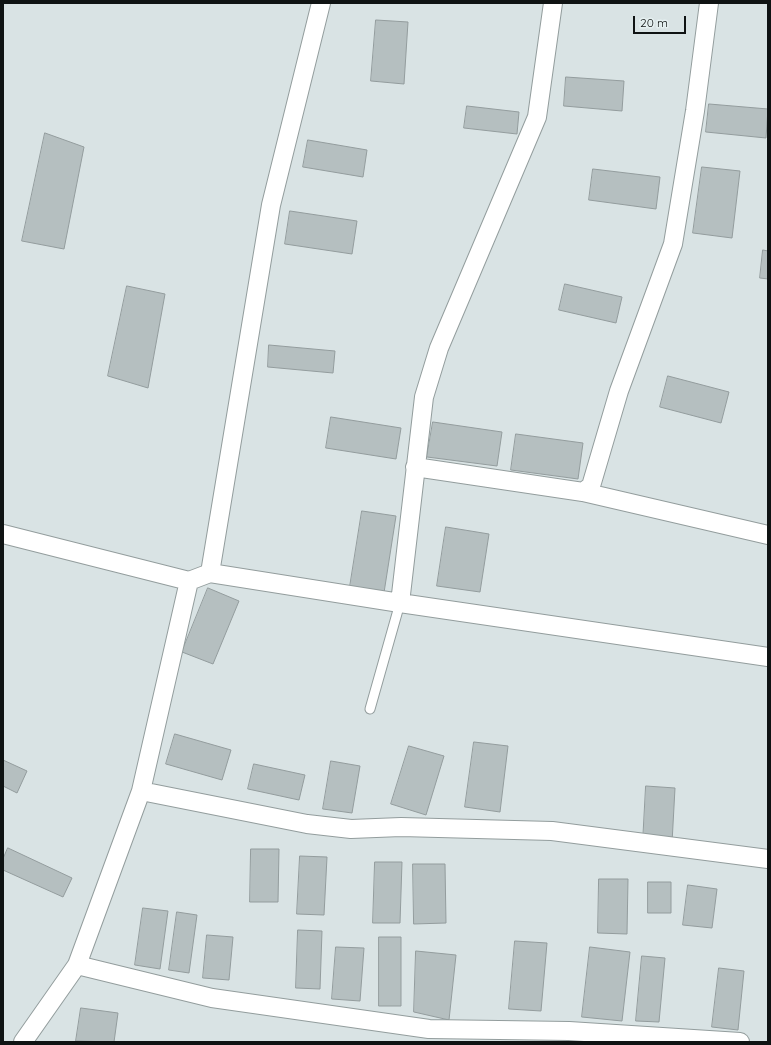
<!DOCTYPE html>
<style>
body{margin:0}
#map{position:relative;width:771px;height:1045px;overflow:hidden;background:#d9e3e4;font-family:Quicksand,sans-serif}
canvas{display:block}
.frame{position:absolute;inset:0;border:4px solid #0f1313;pointer-events:none}
.scale{position:absolute;left:633px;top:16px;width:53px;height:18px;box-sizing:border-box;border:2px solid #0f1313;border-top:0;padding-left:5px;font-size:12px;line-height:14px;white-space:nowrap;color:#0f1313;-webkit-text-stroke:3px #e6f1f1;paint-order:stroke}
</style>
<div id="map">
<canvas width="771" height="1045"></canvas>
<div class="frame"></div>
<div class="scale">20 m</div>
</div>
<script>
const context = document.querySelector('canvas').getContext('2d');
context.lineJoin = 'round';
function fillPath(path, color) {
  context.fillStyle = color;
  context.fill(path, 'evenodd');
}
function trace(path, color, width, dash) {
  context.strokeStyle = color;
  context.lineWidth = width;
  context.lineCap = dash ? 'butt' : 'round';
  context.setLineDash(dash || []);
  context.stroke(path);
}
const building = new Path2D(`
 M376 20 408 22 404 84 371 81Z
 M566 77 624 81 622 111 564 106Z
 M709 104 768 109 766 138 706 132Z
 M467 106 519 112 517 134 464 128Z
 M45 133 84 147 64 249 22 241Z
 M308 140 367 150 363 177 303 167Z
 M702 167 740 171 732 238 693 233Z
 M593 169 660 177 656 209 589 200Z
 M290 211 357 221 352 254 285 244Z
 M763 250 768 251V279L760 278Z
 M565 284 622 297 616 323 559 310Z
 M127 286 165 294 148 388 108 376Z
 M269 345 335 351 333 373 268 367Z
 M668 376 729 392 721 423 660 407Z
 M331 417 401 428 396 459 326 448Z
 M433 422 502 432 497 466 427 457Z
 M516 434 583 443 578 479 511 470Z
 M362 511 396 516 383 599 349 593Z
 M446 527 489 534 480 592 437 586Z
 M208 588 239 601 213 664 182 652Z
 M175 734 231 750 222 780 166 764Z
 M474 742 508 746 500 812 465 807Z
 M409 746 444 756 426 815 391 804Z
 M3 760 27 771 17 793 3 786Z
 M331 761 360 766 352 813 323 809Z
 M254 764 305 775 299 800 248 789Z
 M646 786 675 788 672 843 643 842Z
 M8 848 72 878 63 897 3 870V859Z
 M251 849H279L278 902H250Z
 M300 856 327 857 324 915 297 914Z
 M375 862H402L400 923H373Z
 M413 864H445L446 923 414 924Z
 M599 879H628L627 934 598 933Z
 M648 882H671V913H648Z
 M688 885 717 889 712 928 683 925Z
 M143 908 168 911 160 969 135 965Z
 M177 912 197 915 189 973 169 970Z
 M298 930 322 931 320 989 296 988Z
 M207 935 233 937 229 980 203 978Z
 M379 937H401V1006H379Z
 M515 941 547 943 541 1011 509 1009Z
 M336 947 364 948 360 1001 332 999Z
 M590 947 630 952 622 1021 582 1017Z
 M416 951 456 955 449 1020 414 1012Z
 M642 956 665 958 659 1022 636 1021Z
 M719 968 744 971 738 1030 712 1027Z
 M81 1008 118 1013 114 1042 76 1041Z`);
fillPath(building, '#b5bfc0');
trace(building, '#939c9d', 1);
const lane = new Path2D(`
 M370 709 400 603`);
const street = new Path2D(`
 M415 467 583 492 768 535
 M583 492 591 486 619 391 673 244 695 111 709 3
 M3 534 189 581 210 573 400 603 768 657
 M210 573 271 205 321 3
 M400 603 424 397 439 348 537 117 553 3
 M141 791 307 824 351 829 401 827 552 831 768 859
 M77 965 212 998 429 1029 569 1031 740 1042
 M23 1042 77 965 141 791 189 581`);
trace(lane, '#939d9d', 11);
trace(street, '#939d9d', 20);
trace(lane, '#fff', 9);
trace(street, '#fff', 18);
</script>
